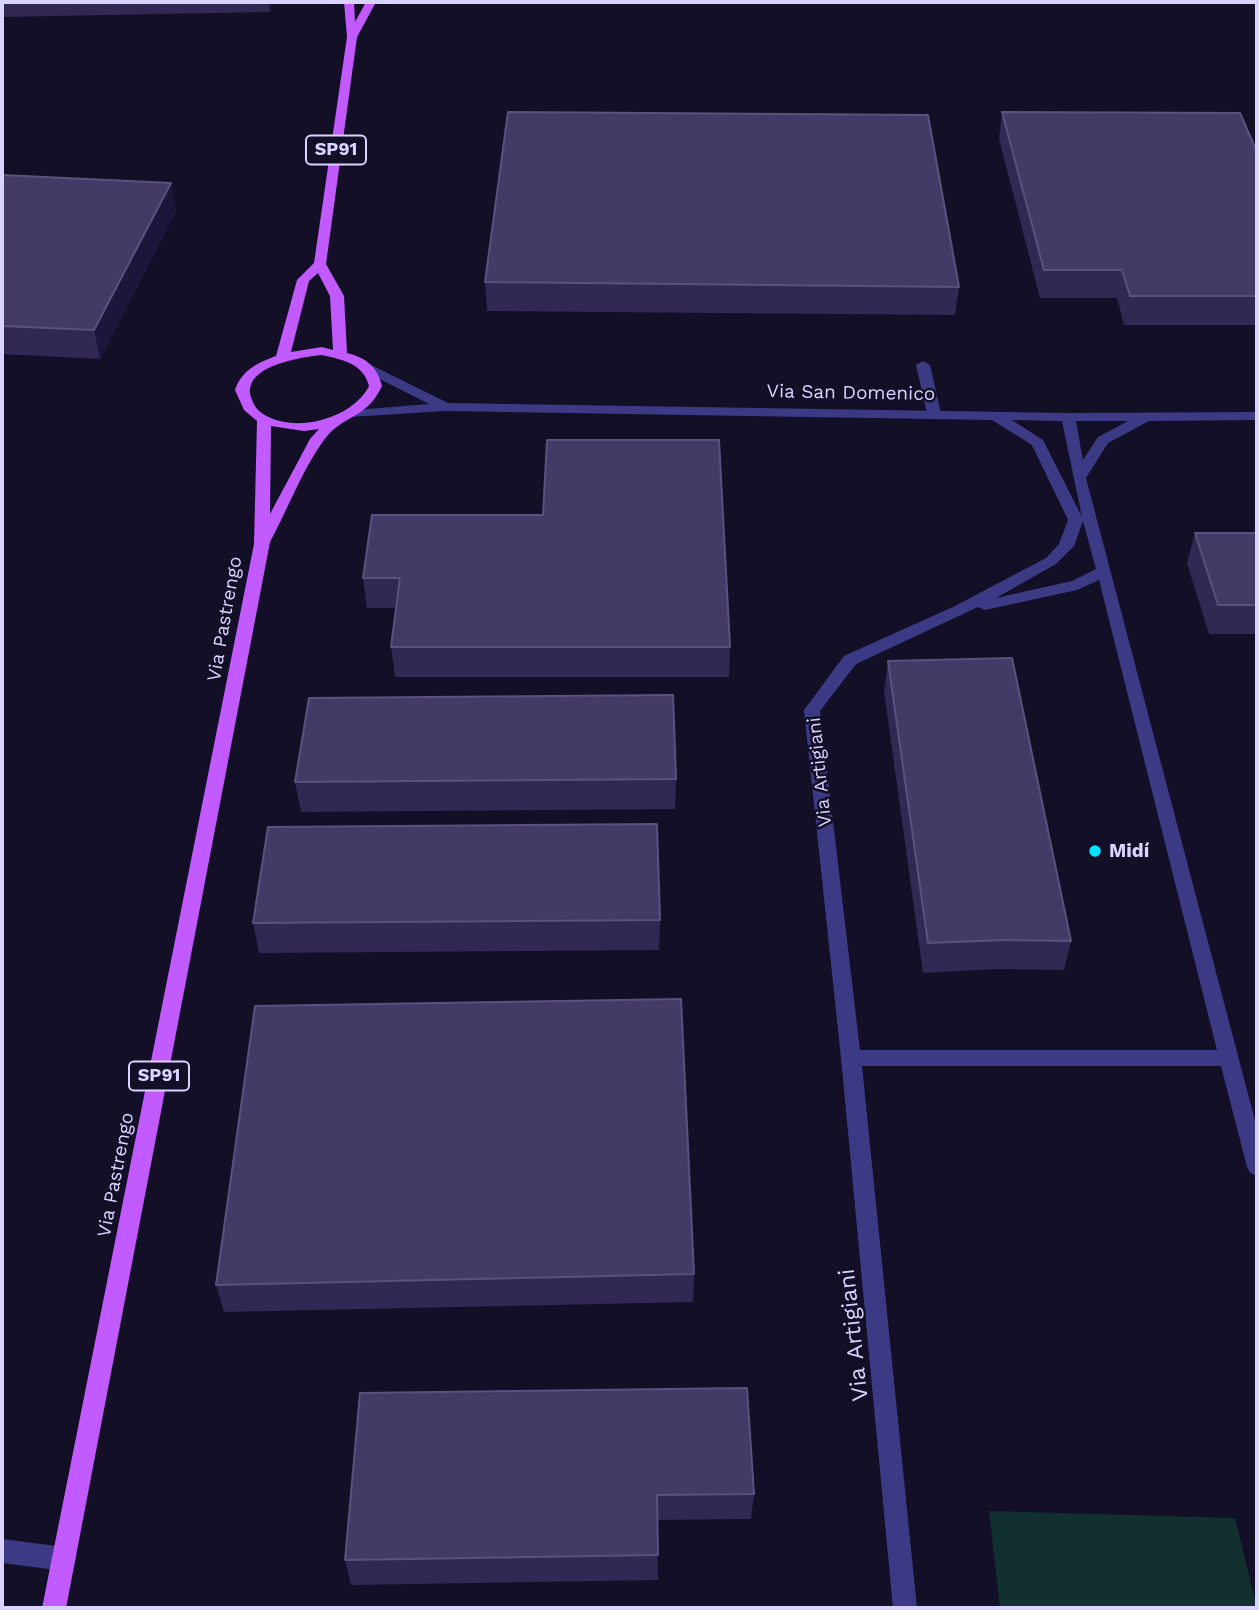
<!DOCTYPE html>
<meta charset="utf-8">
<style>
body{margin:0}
#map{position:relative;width:1259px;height:1610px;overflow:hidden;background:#130f26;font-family:"Work Sans",sans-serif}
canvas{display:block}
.frame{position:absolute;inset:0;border:4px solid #d9d4ff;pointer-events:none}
</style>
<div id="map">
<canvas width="1259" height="1610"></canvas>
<div class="frame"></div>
</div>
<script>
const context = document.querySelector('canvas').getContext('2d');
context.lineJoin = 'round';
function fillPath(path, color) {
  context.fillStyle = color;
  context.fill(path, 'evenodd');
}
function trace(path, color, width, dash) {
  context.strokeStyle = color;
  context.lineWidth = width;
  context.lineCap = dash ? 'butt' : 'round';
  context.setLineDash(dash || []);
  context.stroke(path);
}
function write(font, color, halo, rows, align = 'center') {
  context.font = font + ' "Work Sans",sans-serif';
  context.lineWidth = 5;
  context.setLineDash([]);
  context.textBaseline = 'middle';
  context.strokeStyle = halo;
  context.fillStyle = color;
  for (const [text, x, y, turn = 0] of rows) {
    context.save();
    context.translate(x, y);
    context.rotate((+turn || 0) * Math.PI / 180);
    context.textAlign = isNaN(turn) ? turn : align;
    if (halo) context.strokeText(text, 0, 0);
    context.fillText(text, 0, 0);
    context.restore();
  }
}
fillPath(new Path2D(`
 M989 1511 1235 1518 1257 1608H1000Z`), '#12302f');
fillPath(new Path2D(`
 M923 361 930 365 941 413 934 417 927 413 916 365Z`), '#3d3a85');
fillPath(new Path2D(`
 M369 364 448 403 1068 413 1257 412V420L1149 421 1108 443 1086 478 1257 1128V1176L1250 1173 1247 1167 1221 1066H862L917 1608H893L841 1058 804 710 844 656 955 606 1046 558 1059 544 1068 520 1032 445 992 420 445 411 350 417V411L355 410 429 404 364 371V365ZM1012 420 1062 421 1082 517 1043 440ZM1076 421H1128L1098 437 1083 460ZM1083 521 1096 569 1072 581 996 598 1056 564 1074 546ZM1099 580 1217 1050H860L820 711 856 664 978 607 985 610 1077 590Z
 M2 1539 64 1547 73 1551 76 1559 73 1567 64 1571 2 1563Z`), '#3d3a85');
fillPath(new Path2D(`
 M344 2H354L355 22 366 2H376L357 37 326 264 344 296 347 353C366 358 377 366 382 386 366 420 343 414 324 440 303 468 287 511 270 542L66 1608H42L254 544 257 421 244 410 235 390C242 370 257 363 276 356L297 280 314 263 347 37ZM318 273 330 296 333 350 322 347 291 352 309 281ZM322 355C343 360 363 363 369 386 352 420 290 436 259 411 255 407 253 403 251 397 242 366 301 357 322 355ZM271 426 304 431 319 429 310 439 270 514Z`), '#c25bff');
fillPath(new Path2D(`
 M2 2H272L270 12 2 17Z
 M1002 112 1257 152V325H1124L1117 298H1040L999 139Z
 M2 175 171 183 176 211 100 359 2 354Z
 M485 282 959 287 955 315 487 311Z
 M372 515 730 647 729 677H395L391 647 396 608H367L363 578Z
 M1195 533H1257V634H1209L1187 563Z
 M888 661 1071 941 1064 970 998 969 923 973 884 691Z
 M676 779 675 809 301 812 295 782Z
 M660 920 659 950 259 953 253 923Z
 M694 1274 693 1302 224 1312 216 1285Z
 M360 1393 754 1494 751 1519 657 1520 658 1580 351 1585 345 1560Z`), '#312854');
fillPath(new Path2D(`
 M269 2H272L270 12Z
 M171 183 176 211 100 359 94 330Z`), '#1d163a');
const building = new Path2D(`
 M508 112 928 115 959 287 485 282Z
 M1002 112 1240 113 1257 152V296H1130L1122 270H1044Z
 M2 175 171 183 94 330 2 326Z
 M547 440H719L730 647H391L400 578H363L372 515H543Z
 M1195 533H1257V605H1218Z
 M1012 658 1071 941 1004 940 928 943 888 661Z
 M673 695 676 779 295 782 309 698Z
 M657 824 660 920 253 923 268 827Z
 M681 999 694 1274 216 1285 255 1006Z
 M747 1388 754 1494 657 1495 658 1555 345 1560 360 1393Z`);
fillPath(building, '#433a66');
trace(building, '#5a527e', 2);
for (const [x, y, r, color] of [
 [1095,851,7,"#00e5ff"]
]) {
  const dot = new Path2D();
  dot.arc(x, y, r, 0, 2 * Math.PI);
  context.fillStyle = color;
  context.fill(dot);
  trace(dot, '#130f26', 2.5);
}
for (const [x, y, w] of [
 [336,150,60],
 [159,1076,60]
]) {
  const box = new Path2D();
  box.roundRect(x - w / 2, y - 14.5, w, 29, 5);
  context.fillStyle = '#130f26';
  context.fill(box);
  trace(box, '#d9d4ff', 2);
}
write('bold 18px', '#d9d4ff', null, [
 ["SP91",336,150],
 ["SP91",159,1076]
]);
write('19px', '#d9d4ff', '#130f26', [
 ["Via San Domenico",851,393,1],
 ["Via Pastrengo",225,619,-80],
 ["Via Artigiani",820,772,-96],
 ["Via Pastrengo",116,1175,-79]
]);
write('bold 19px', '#d9d4ff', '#130f26', [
 ["Midí",1109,851]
], 'left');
write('23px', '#d9d4ff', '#130f26', [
 ["Via Artigiani",854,1335,-96]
]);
</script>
